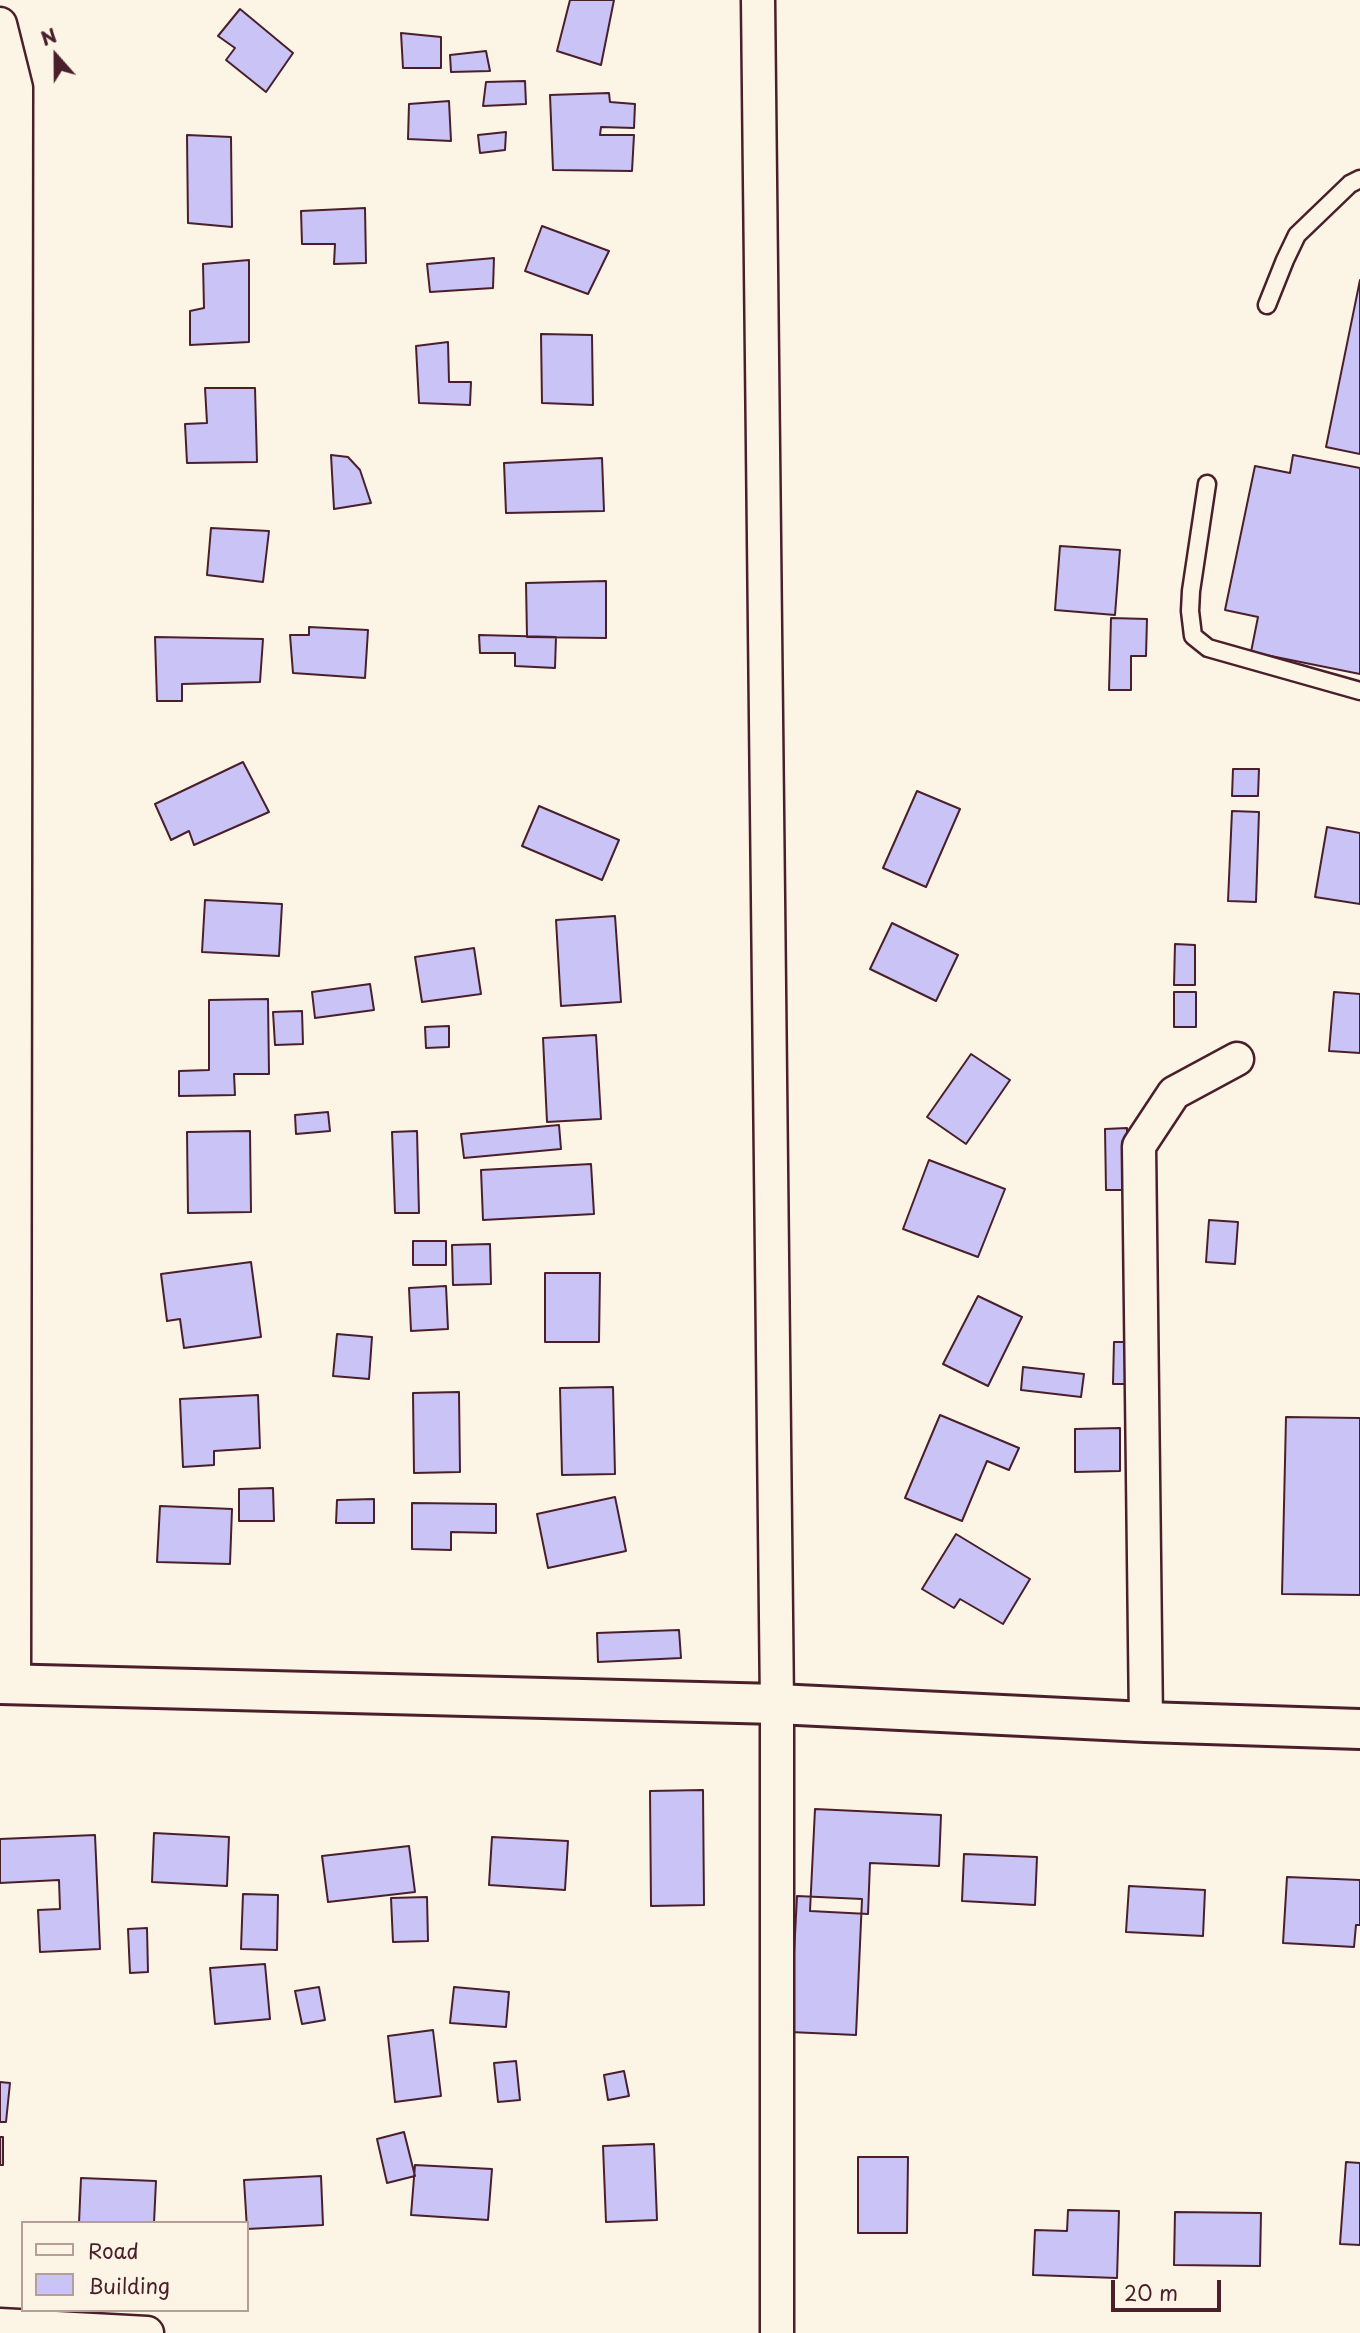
<!DOCTYPE html>
<style>
body{margin:0}
#map{position:relative;width:1360px;height:2333px;overflow:hidden;background:#fcf5e5;font-family:"Playpen Sans",sans-serif}
canvas{display:block}
.legend{position:absolute;left:21px;top:2221px;width:228px;height:91px;box-sizing:border-box;background:#fcf5e5;border:2px solid #b59f9b;margin:0;padding:9px 12px;list-style:none;font-size:21px;color:#4a1f2b}
.legend li{display:flex;align-items:center;gap:14px;height:35px}
.legend b{width:35px;border:2px solid #b59f9b}
.north{position:absolute;left:21px;top:21px;width:70px;height:70px;-webkit-text-stroke:5px #fcf5e5;paint-order:stroke;rotate:339deg;font-size:19px;font-weight:700;line-height:28px;text-align:center;color:#4a1f2b}
.north::after{content:'';display:block;margin:auto;width:24px;height:32px;background:#4a1f2b;clip-path:polygon(50% 0,100% 100%,50% 72%,0 100%)}
.scale{position:absolute;left:1111px;top:2280px;width:110px;height:32px;box-sizing:border-box;border:4px solid #4a1f2b;border-top:0;padding-left:9px;font-size:21px;line-height:24px;white-space:nowrap;color:#4a1f2b;-webkit-text-stroke:5px #fcf5e5;paint-order:stroke}
</style>
<div id="map">
<canvas width="1360" height="2333"></canvas>
<ul class="legend">
<li><b style="height:9px;background:#fcf5e5"></b>Road</li>
<li><b style="height:19px;background:#cac3f6"></b>Building</li>
</ul>
<div class="north">N</div>
<div class="scale">20 m</div>
</div>
<script>
const context = document.querySelector('canvas').getContext('2d');
context.lineJoin = 'round';
function fillPath(path, color) {
  context.fillStyle = color;
  context.fill(path, 'evenodd');
}
function trace(path, color, width, dash) {
  context.strokeStyle = color;
  context.lineWidth = width;
  context.lineCap = dash ? 'butt' : 'round';
  context.setLineDash(dash || []);
  context.stroke(path);
}
const building = new Path2D(`
 M570 0H614L601 65 557 51Z
 M240 9 293 53 266 92 226 60 235 48 218 36Z
 M401 33 441 37V68H403Z
 M486 51 490 71 451 72 450 55Z
 M525 81 526 104 483 106 486 82Z
 M609 93 610 102 635 104 634 128 601 127 600 135H634L632 171 553 170 550 95Z
 M449 101 451 141 408 139 409 104Z
 M506 132 505 150 480 153 478 135Z
 M187 135 231 137 232 227 188 223Z
 M365 208 366 263 334 264 335 244H302L301 211Z
 M542 226 609 251 588 294 525 271Z
 M494 258 493 288 430 292 427 264Z
 M249 260V342L190 345V311L204 308 203 264Z
 M1360 280V454L1326 447Z
 M541 334 592 335 593 405 542 403Z
 M448 342 449 382H471L470 405 419 403 416 346Z
 M205 388H255L257 462 187 463 185 424 207 423Z
 M331 455 348 457 360 470 371 503 334 509Z
 M1293 455 1360 468V674L1251 652 1258 617 1225 610 1255 466 1290 473Z
 M602 458 604 511 506 513 504 463Z
 M211 528 269 531 263 582 207 575Z
 M1060 546 1120 550 1115 615 1055 610Z
 M606 581V638L527 637 526 583Z
 M1111 618 1147 619 1146 656H1131V690H1109Z
 M309 627 368 630 365 678 293 673 290 635H309Z
 M479 635 556 637 555 668 515 666V653H480Z
 M155 637 263 639 260 682 182 684V701H157Z
 M243 762 269 812 194 845 189 831 171 840 155 804Z
 M1233 769H1259L1258 796H1232Z
 M917 791 960 809 926 887 883 868Z
 M539 806 619 840 602 880 522 846Z
 M1232 811 1259 812 1256 902 1228 901Z
 M1327 827 1360 833V904L1315 897Z
 M205 900 282 904 279 956 202 952Z
 M615 916 621 1002 561 1006 556 920Z
 M892 923 958 955 936 1001 870 969Z
 M1175 944 1195 945V985H1174Z
 M474 948 481 994 422 1002 415 957Z
 M370 984 374 1010 315 1018 312 992Z
 M1174 992H1196V1027H1174Z
 M1334 992 1360 994V1053L1329 1051Z
 M268 999 269 1074H234L235 1095 179 1096V1071L209 1070V1000Z
 M302 1011 303 1044 275 1045 273 1012Z
 M449 1026V1047L426 1048 425 1027Z
 M596 1035 601 1119 547 1122 543 1038Z
 M971 1054 1010 1080 966 1144 927 1117Z
 M328 1112 330 1131 296 1134 295 1115Z
 M559 1125 561 1149 464 1158 461 1134Z
 M1127 1128V1190H1106L1105 1129Z
 M250 1131 251 1212 188 1213 187 1132Z
 M417 1131 419 1213H395L392 1132Z
 M929 1160 1005 1189 978 1257 903 1229Z
 M591 1164 594 1214 483 1220 481 1170Z
 M1209 1220 1238 1222 1235 1264 1206 1262Z
 M413 1241H446V1265H413Z
 M490 1244 491 1284 453 1285 452 1245Z
 M251 1262 261 1337 184 1348 180 1319 167 1321 161 1274Z
 M545 1273H600L599 1342H545Z
 M446 1286 448 1329 411 1331 409 1288Z
 M978 1296 1022 1317 988 1386 943 1364Z
 M337 1334 372 1337 369 1379 333 1376Z
 M1114 1342H1134V1384H1113Z
 M1023 1367 1084 1374 1081 1397 1021 1390Z
 M613 1387 615 1474 562 1475 560 1388Z
 M459 1392 460 1472 414 1473 413 1393Z
 M258 1395 260 1448 214 1451V1465L183 1467 180 1399Z
 M940 1415 1019 1448 1009 1470 987 1461 962 1521 905 1498Z
 M1286 1417 1360 1418V1595L1282 1594Z
 M1120 1428V1471L1075 1472V1429Z
 M273 1488 274 1521H239V1489Z
 M615 1497 626 1551 548 1568 537 1514Z
 M374 1499V1523H336L337 1500Z
 M412 1503 496 1504V1533L451 1532V1550L412 1549Z
 M160 1506 232 1509 230 1564 157 1562Z
 M956 1534 1030 1579 1003 1624 960 1599 954 1608 922 1589Z
 M679 1630 681 1658 598 1662 597 1633Z
 M703 1790 704 1905 651 1906 650 1791Z
 M815 1809 941 1815 939 1866 870 1863 868 1914 810 1911Z
 M154 1833 229 1837 227 1886 152 1882Z
 M95 1835 100 1949 40 1952 38 1910 60 1909 59 1880 0 1883V1839Z
 M492 1837 568 1841 565 1890 489 1885Z
 M409 1846 415 1892 328 1902 322 1856Z
 M964 1854 1037 1857 1035 1905 962 1901Z
 M1287 1877 1360 1880V1925H1356L1354 1947 1283 1943Z
 M1129 1886 1205 1890 1203 1936 1126 1932Z
 M243 1894 278 1895 277 1950 241 1949Z
 M797 1896 862 1899 856 2035 790 2032Z
 M427 1897 428 1941 393 1942 391 1898Z
 M147 1928 148 1972 130 1973 128 1929Z
 M265 1964 270 2019 215 2024 210 1968Z
 M319 1987 325 2020 302 2024 295 1991Z
 M454 1987 509 1992 506 2027 450 2023Z
 M433 2030 441 2096 395 2102 388 2036Z
 M516 2061 520 2100 498 2102 494 2063Z
 M624 2071 629 2096 608 2100 604 2075Z
 M0 2082 10 2083 6 2122H0Z
 M404 2132 415 2176 387 2183 377 2139Z
 M0 2137H3V2165H0Z
 M654 2144 657 2220 606 2222 603 2146Z
 M858 2157H908L907 2233H858Z
 M1346 2162 1360 2163V2245L1340 2244Z
 M415 2165 492 2169 488 2220 411 2215Z
 M321 2176 323 2225 247 2229 244 2180Z
 M81 2178 156 2181 154 2223H79Z
 M1068 2210 1119 2211 1117 2278 1033 2275 1035 2230 1067 2231Z
 M1175 2212 1261 2213 1260 2266 1174 2265Z`);
fillPath(building, '#cac3f6');
trace(building, '#4a1f2b', 2);
const service = new Path2D(`
 M1267 305 1285 260 1297 235 1350 184 1360 179
 M1207 484 1191 591 1190 611 1193 636 1208 648 1360 691`);
const minor = new Path2D(`
 M758 0 777 1704V2333
 M0 24 16 88 14 1685
 M1146 1722 1139 1146 1174 1093 1237 1059
 M0 2325 147 2333`);
const tertiary = new Path2D(`
 M0 1684 777 1704 1146 1722 1360 1729`);
trace(service, '#4a1f2b', 21);
trace(minor, '#4a1f2b', 37);
trace(tertiary, '#4a1f2b', 44);
trace(service, '#fcf5e5', 16);
trace(minor, '#fcf5e5', 32);
trace(tertiary, '#fcf5e5', 38);
</script>
